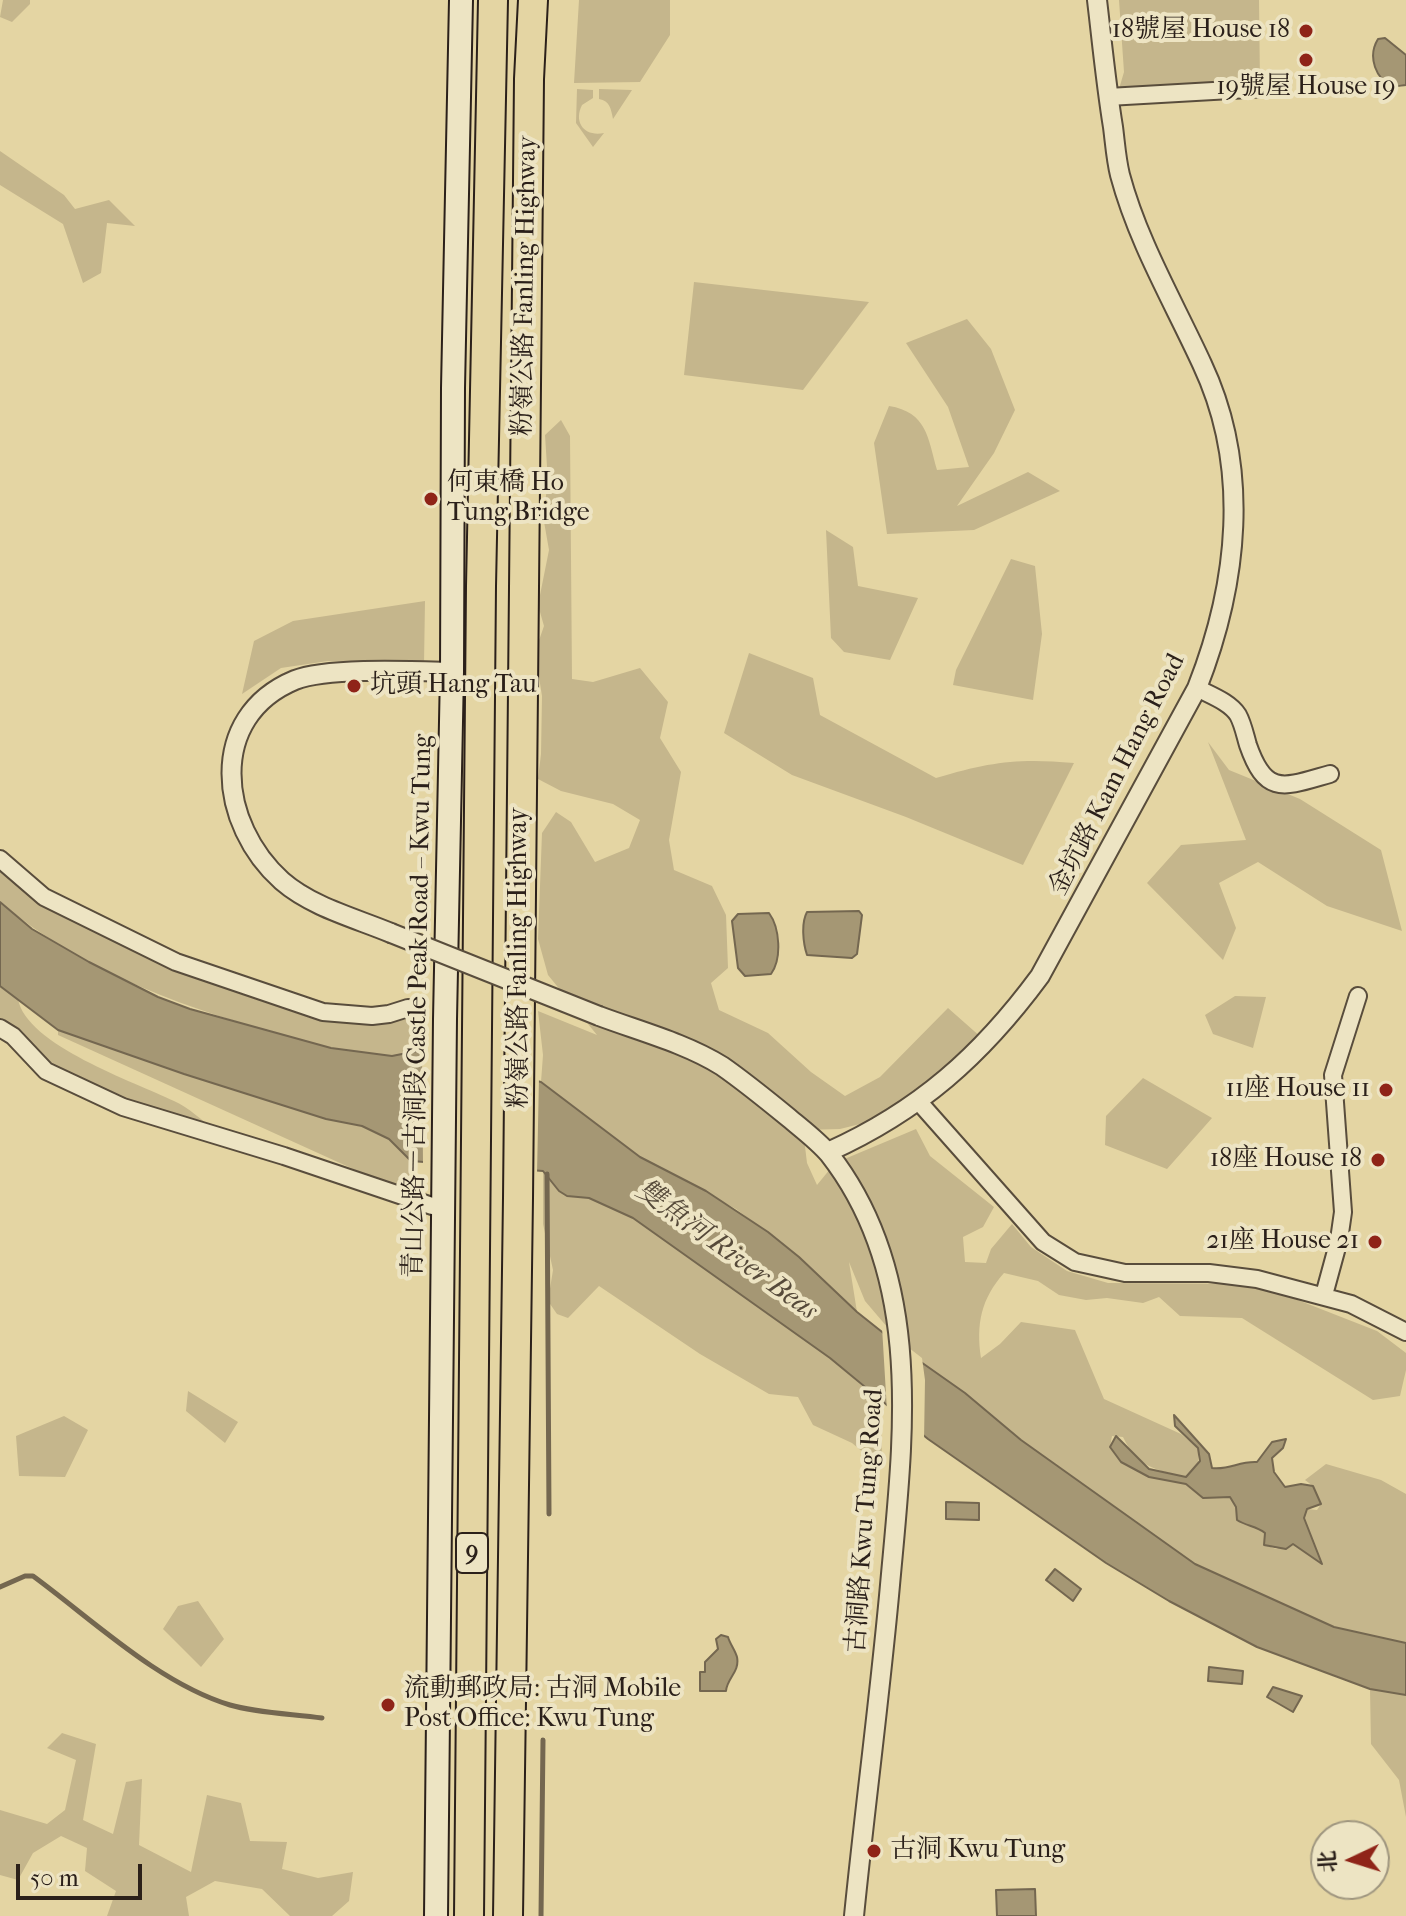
<!DOCTYPE html>
<meta charset="utf-8">
<style>
body{margin:0}
#map{position:relative;width:1406px;height:1916px;overflow:hidden;background:#e4d5a3;font-family:"IM FELL French Canon","Noto Serif SC",serif}
canvas{display:block}
.north{position:absolute;left:1310px;top:1820px;width:80px;height:80px;box-sizing:border-box;background:#ede4c3;border:2px solid #9f967f;border-radius:50%;rotate:266deg;font-size:22px;font-weight:700;line-height:32px;text-align:center;color:#2b201a}
.north::after{content:'';display:block;margin:auto;width:28px;height:36px;background:#8f2418;clip-path:polygon(50% 0,100% 100%,50% 72%,0 100%)}
.scale{position:absolute;left:16px;top:1864px;width:126px;height:36px;box-sizing:border-box;border:4px solid #2b201a;border-top:0;padding-left:10px;font-size:24px;line-height:28px;white-space:nowrap;color:#2b201a;-webkit-text-stroke:6px #ede4c3;paint-order:stroke}
</style>
<div id="map">
<canvas width="1406" height="1916"></canvas>
<div class="north">北</div>
<div class="scale">50 m</div>
</div>
<script>
const context = document.querySelector('canvas').getContext('2d');
context.lineJoin = 'round';
function fillPath(path, color) {
  context.fillStyle = color;
  context.fill(path, 'evenodd');
}
function trace(path, color, width, dash) {
  context.strokeStyle = color;
  context.lineWidth = width;
  context.lineCap = dash ? 'butt' : 'round';
  context.setLineDash(dash || []);
  context.stroke(path);
}
function write(font, color, halo, rows, align = 'center') {
  context.font = font + ' "IM FELL French Canon","Noto Serif SC",serif';
  context.lineWidth = 8;
  context.setLineDash([]);
  context.textBaseline = 'middle';
  context.strokeStyle = halo;
  context.fillStyle = color;
  for (const [text, x, y, turn = 0] of rows) {
    context.save();
    context.translate(x, y);
    context.rotate((+turn || 0) * Math.PI / 180);
    context.textAlign = isNaN(turn) ? turn : align;
    if (halo) context.strokeText(text, 0, 0);
    context.fillText(text, 0, 0);
    context.restore();
  }
}
fillPath(new Path2D(`
 M3 0H30V4L12 22 0 17Z
 M579 0H670V35L640 82 574 83Z
 M1119 0H1259L1260 84 1119 89 1124 72Z
 M577 89 593 90V98L582 105C573 123 585 137 604 133L593 147 576 123Z
 M599 89 632 90 613 119C611 109 610 101 599 99Z
 M0 151 64 195 75 209 109 200 135 226 107 223 101 273 83 283 63 224 0 185Z
 M694 282 869 302 803 390 684 375Z
 M967 319 991 349 1015 410 994 453 957 506 1028 472 1060 491 974 530 887 534 874 443 889 406C927 412 928 438 937 470L969 467 948 407 906 343Z
 M561 420 570 436 572 679 593 682 640 668 668 702 660 738 681 772 669 840 674 870 712 886 726 915 728 968 711 983 719 1010 768 1033 811 1072 845 1096 880 1077 948 1008 982 1038 876 1120 840 1129 803 1130 807 1163 817 1185 835 1163 916 1129 930 1156 994 1207 983 1227 963 1237 965 1262 986 1263 991 1249 1012 1224 1031 1247 1067 1271 1108 1283 1257 1284 1377 1331 1406 1353V1370L1400 1396 1373 1400 1242 1318 1180 1316 1159 1297 1143 1303 1107 1298 1086 1300 1059 1295 1038 1281 1004 1273C981 1299 976 1324 981 1358L1000 1344 1021 1322 1075 1330 1104 1399 1181 1434 1198 1448V1469L1186 1477C1156 1470 1137 1467 1123 1437L1112 1436 1110 1447 1149 1477 1186 1483 1192 1490 1230 1493 1236 1507 1237 1520C1247 1526 1257 1526 1265 1534V1545L1276 1549 1293 1544 1322 1563 1304 1518 1307 1509 1317 1510 1321 1504 1313 1486 1305 1480 1326 1464 1381 1480 1406 1494V1643L1334 1627 1195 1564 1021 1440 965 1393 911 1355 865 1301 849 1262 857 1312 799 1257 736 1209 640 1157 541 1082 543 1055 538 1011 597 1035 548 975 538 939 542 833 556 812 571 822 595 862 629 848 640 820 613 804 561 791 538 779 541 754 542 696 535 652 544 626 538 605 549 550 543 516 548 482 545 435Z
 M826 530 853 547 858 586 918 598 890 660 844 652 831 638Z
 M1011 559 1035 566 1042 634 1033 700 953 685 956 670Z
 M425 601 424 664 328 661 281 668 242 694 254 641 293 621Z
 M749 653 813 678 820 715 936 778C990 762 1017 758 1074 763L1023 865 906 817 792 775 724 733Z
 M1208 742 1229 770 1300 799 1381 850 1402 931 1327 906 1258 862 1219 883 1236 928 1223 960 1147 883 1181 845 1246 840Z
 M0 868 50 910 207 981 320 1017 421 1020 426 1039C416 1046 407 1054 394 1056 366 1060 325 1047 298 1039 190 1010 87 975 0 902Z
 M0 986 18 999C26 1045 135 1082 174 1101 189 1108 202 1120 214 1130L99 1089 52 1066 22 1033 0 1018Z
 M1235 996 1266 997 1253 1048 1213 1034 1205 1015Z
 M58 1030 184 1074 326 1119 362 1126 389 1139 411 1161 410 1177 402 1186 362 1173 58 1035Z
 M1143 1078 1212 1118 1167 1169 1105 1145 1106 1116Z
 M543 1171 566 1196 589 1198 633 1218 830 1358 869 1392 881 1413 882 1461 870 1458 852 1443 813 1425 798 1397 769 1394 700 1354 599 1286 568 1318 557 1314 548 1301 553 1270 543 1224Z
 M188 1391 238 1422 225 1443 186 1411Z
 M64 1416 88 1430 65 1477 19 1476 16 1436Z
 M198 1601 224 1639 201 1667 163 1629 178 1606Z
 M1370 1689 1406 1695V1817L1399 1780 1371 1744Z
 M62 1733 96 1744 83 1820 113 1834 126 1782 142 1779 139 1845 191 1872 207 1795 241 1803 250 1841 287 1842 282 1869 318 1878 353 1872 349 1901 332 1916H290L262 1889 215 1881 186 1897 189 1916H107L116 1891 85 1871 87 1848 61 1836 33 1853 18 1880 0 1875V1810L47 1824 65 1810 76 1760 47 1748Z`), '#c5b68c');
const water = new Path2D(`
 M1385 38 1406 55V85C1402 85 1397 87 1393 86 1376 80 1367 57 1378 39Z
 M0 902 32 929 89 962 158 997 190 1009 331 1048 392 1056 422 1050 541 1082 640 1157 706 1191 768 1232 799 1257 857 1312 911 1355 965 1393 1021 1440 1195 1564 1334 1627 1406 1643V1695L1370 1689 1257 1647 1169 1601 1106 1563 928 1439 830 1358 633 1218 589 1198 567 1196 559 1191 543 1171 411 1161 389 1139 362 1126 326 1119 184 1074 58 1030 0 986Z
 M859 911 862 915 857 954 852 958 807 955C803 943 801 923 807 912Z
 M769 913C780 928 782 959 771 974L745 976 738 968 732 921 738 914Z
 M1174 1415 1209 1454 1212 1468C1231 1470 1238 1461 1257 1462L1272 1442 1286 1439 1283 1448 1272 1458 1274 1472 1285 1487 1301 1484 1313 1486 1321 1504 1307 1509 1304 1518 1322 1564 1293 1544 1286 1549 1264 1545 1265 1533C1257 1526 1246 1526 1237 1520L1236 1507 1230 1497 1203 1498 1186 1484 1149 1477 1121 1462 1110 1447 1116 1436 1149 1469 1186 1477 1200 1461 1198 1448 1175 1426Z
 M946 1502 979 1503V1520L946 1519Z
 M1055 1569 1081 1589 1073 1601 1046 1580Z
 M721 1635 728 1637C730 1644 735 1650 737 1657 740 1672 727 1678 726 1691H700V1672H705V1662L718 1649 716 1639Z
 M1209 1667 1243 1671 1242 1684 1208 1681Z
 M1273 1687 1302 1696 1293 1712 1267 1697Z
 M1035 1889 1036 1916H997L996 1890Z`);
fillPath(water, '#a59774');
trace(water, '#746750', 2);
fillPath(new Path2D(`
 M422 1046 539 1077 537 1174 423 1164Z
 M882 1327 922 1358 925 1380 924 1441 887 1411Z`), '#e4d5a3');
trace(new Path2D(`
 M547 1174 549 1514
 M0 1587 25 1576H33C93 1620 158 1683 230 1705 257 1713 294 1714 322 1718
 M541 1916 543 1740`), '#746750', 5);
const minor = new Path2D(`
 M1108 97 1266 88
 M1197 688C1210 695 1230 702 1238 715 1243 724 1245 735 1248 745 1266 797 1284 787 1330 774
 M0 859 44 897 176 962 323 1012 372 1016 389 1014 408 1008
 M0 1028 13 1036 46 1071 123 1107 284 1156 432 1206 444 1204
 M919 1102 1043 1242 1075 1262 1125 1273H1209L1257 1279 1351 1304 1406 1332
 M1324 1295 1339 1240 1343 1212 1333 1075 1358 996`);
const tertiary = new Path2D(`
 M391 933C355 918 312 907 282 881 219 825 206 717 295 680 327 667 415 671 452 672
 M599 1016C639 1031 685 1043 722 1066 745 1082 767 1100 789 1118 802 1129 818 1141 829 1154 926 1278 903 1440 890 1585 880 1696 865 1806 854 1916
 M828 1152C919 1111 981 1056 1040 976L1197 688C1238 584 1251 468 1202 364 1173 301 1138 242 1120 175 1116 159 1115 142 1113 127 1106 84 1102 42 1097 0`);
const secondary = new Path2D(`
 M436 1916 445 1019 452 672 453 388 461 0`);
const motorway = new Path2D(`
 M469 1916 481 586 493 0
 M508 1916 518 1198 529 79 533 0`);
trace(minor, '#594d3c', 20);
trace(tertiary, '#594d3c', 22);
trace(secondary, '#2b201a', 26);
trace(motorway, '#2b201a', 32);
trace(minor, '#ede4c3', 16);
trace(tertiary, '#ede4c3', 18);
trace(secondary, '#ede4c3', 22);
trace(motorway, '#e4d5a3', 28);
const tertiaryBridge = new Path2D(`
 M391 933 599 1016`);
trace(tertiaryBridge, '#594d3c', 22, []);
trace(tertiaryBridge, '#ede4c3', 18);
for (const [x, y, r, color] of [
 [1306,31,8,"#8f2418"],
 [1306,60,8,"#8f2418"],
 [431,499,8,"#8f2418"],
 [354,686,8,"#8f2418"],
 [1386,1090,8,"#8f2418"],
 [1378,1160,8,"#8f2418"],
 [1375,1242,8,"#8f2418"],
 [388,1705,8,"#8f2418"],
 [874,1851,8,"#8f2418"]
]) {
  const dot = new Path2D();
  dot.arc(x, y, r, 0, 2 * Math.PI);
  context.fillStyle = color;
  context.fill(dot);
  trace(dot, '#ede4c3', 3);
}
for (const [x, y, w] of [
 [472,1553,32]
]) {
  const box = new Path2D();
  box.roundRect(x - w / 2, y - 20, w, 40, 6);
  context.fillStyle = '#ede4c3';
  context.fill(box);
  trace(box, '#2b201a', 2);
}
write('bold 24px', '#2b201a', null, [
 ["9",472,1553]
]);
write('26px', '#2b201a', '#ede4c3', [
 ["18號屋 House 18",1290,31],
 ["19號屋 House 19",1306,88,"center"],
 ["何東橋 Ho",447,484,"left"],
 ["Tung Bridge",447,514,"left"],
 ["坑頭 Hang Tau",370,686,"left"],
 ["11座 House 11",1370,1090],
 ["18座 House 18",1362,1160],
 ["21座 House 21",1359,1242],
 ["流動郵政局: 古洞 Mobile",404,1690,"left"],
 ["Post Office: Kwu Tung",404,1720,"left"],
 ["古洞 Kwu Tung",890,1851,"left"]
], 'right');
write('26px', '#2b201a', '#ede4c3', [
 ["粉嶺公路 Fanling Highway",526,286,-89],
 ["金坑路 Kam Hang Road",1118,775,-63],
 ["粉嶺公路 Fanling Highway",520,958,-90],
 ["青山公路－古洞段 Castle Peak Road – Kwu Tung",419,1006,-89],
 ["古洞路 Kwu Tung Road",866,1521,-86]
]);
write('italic 28px', '#564a3a', '#ede4c3', [
 ["雙魚河 River Beas",726,1251,36]
]);
</script>
